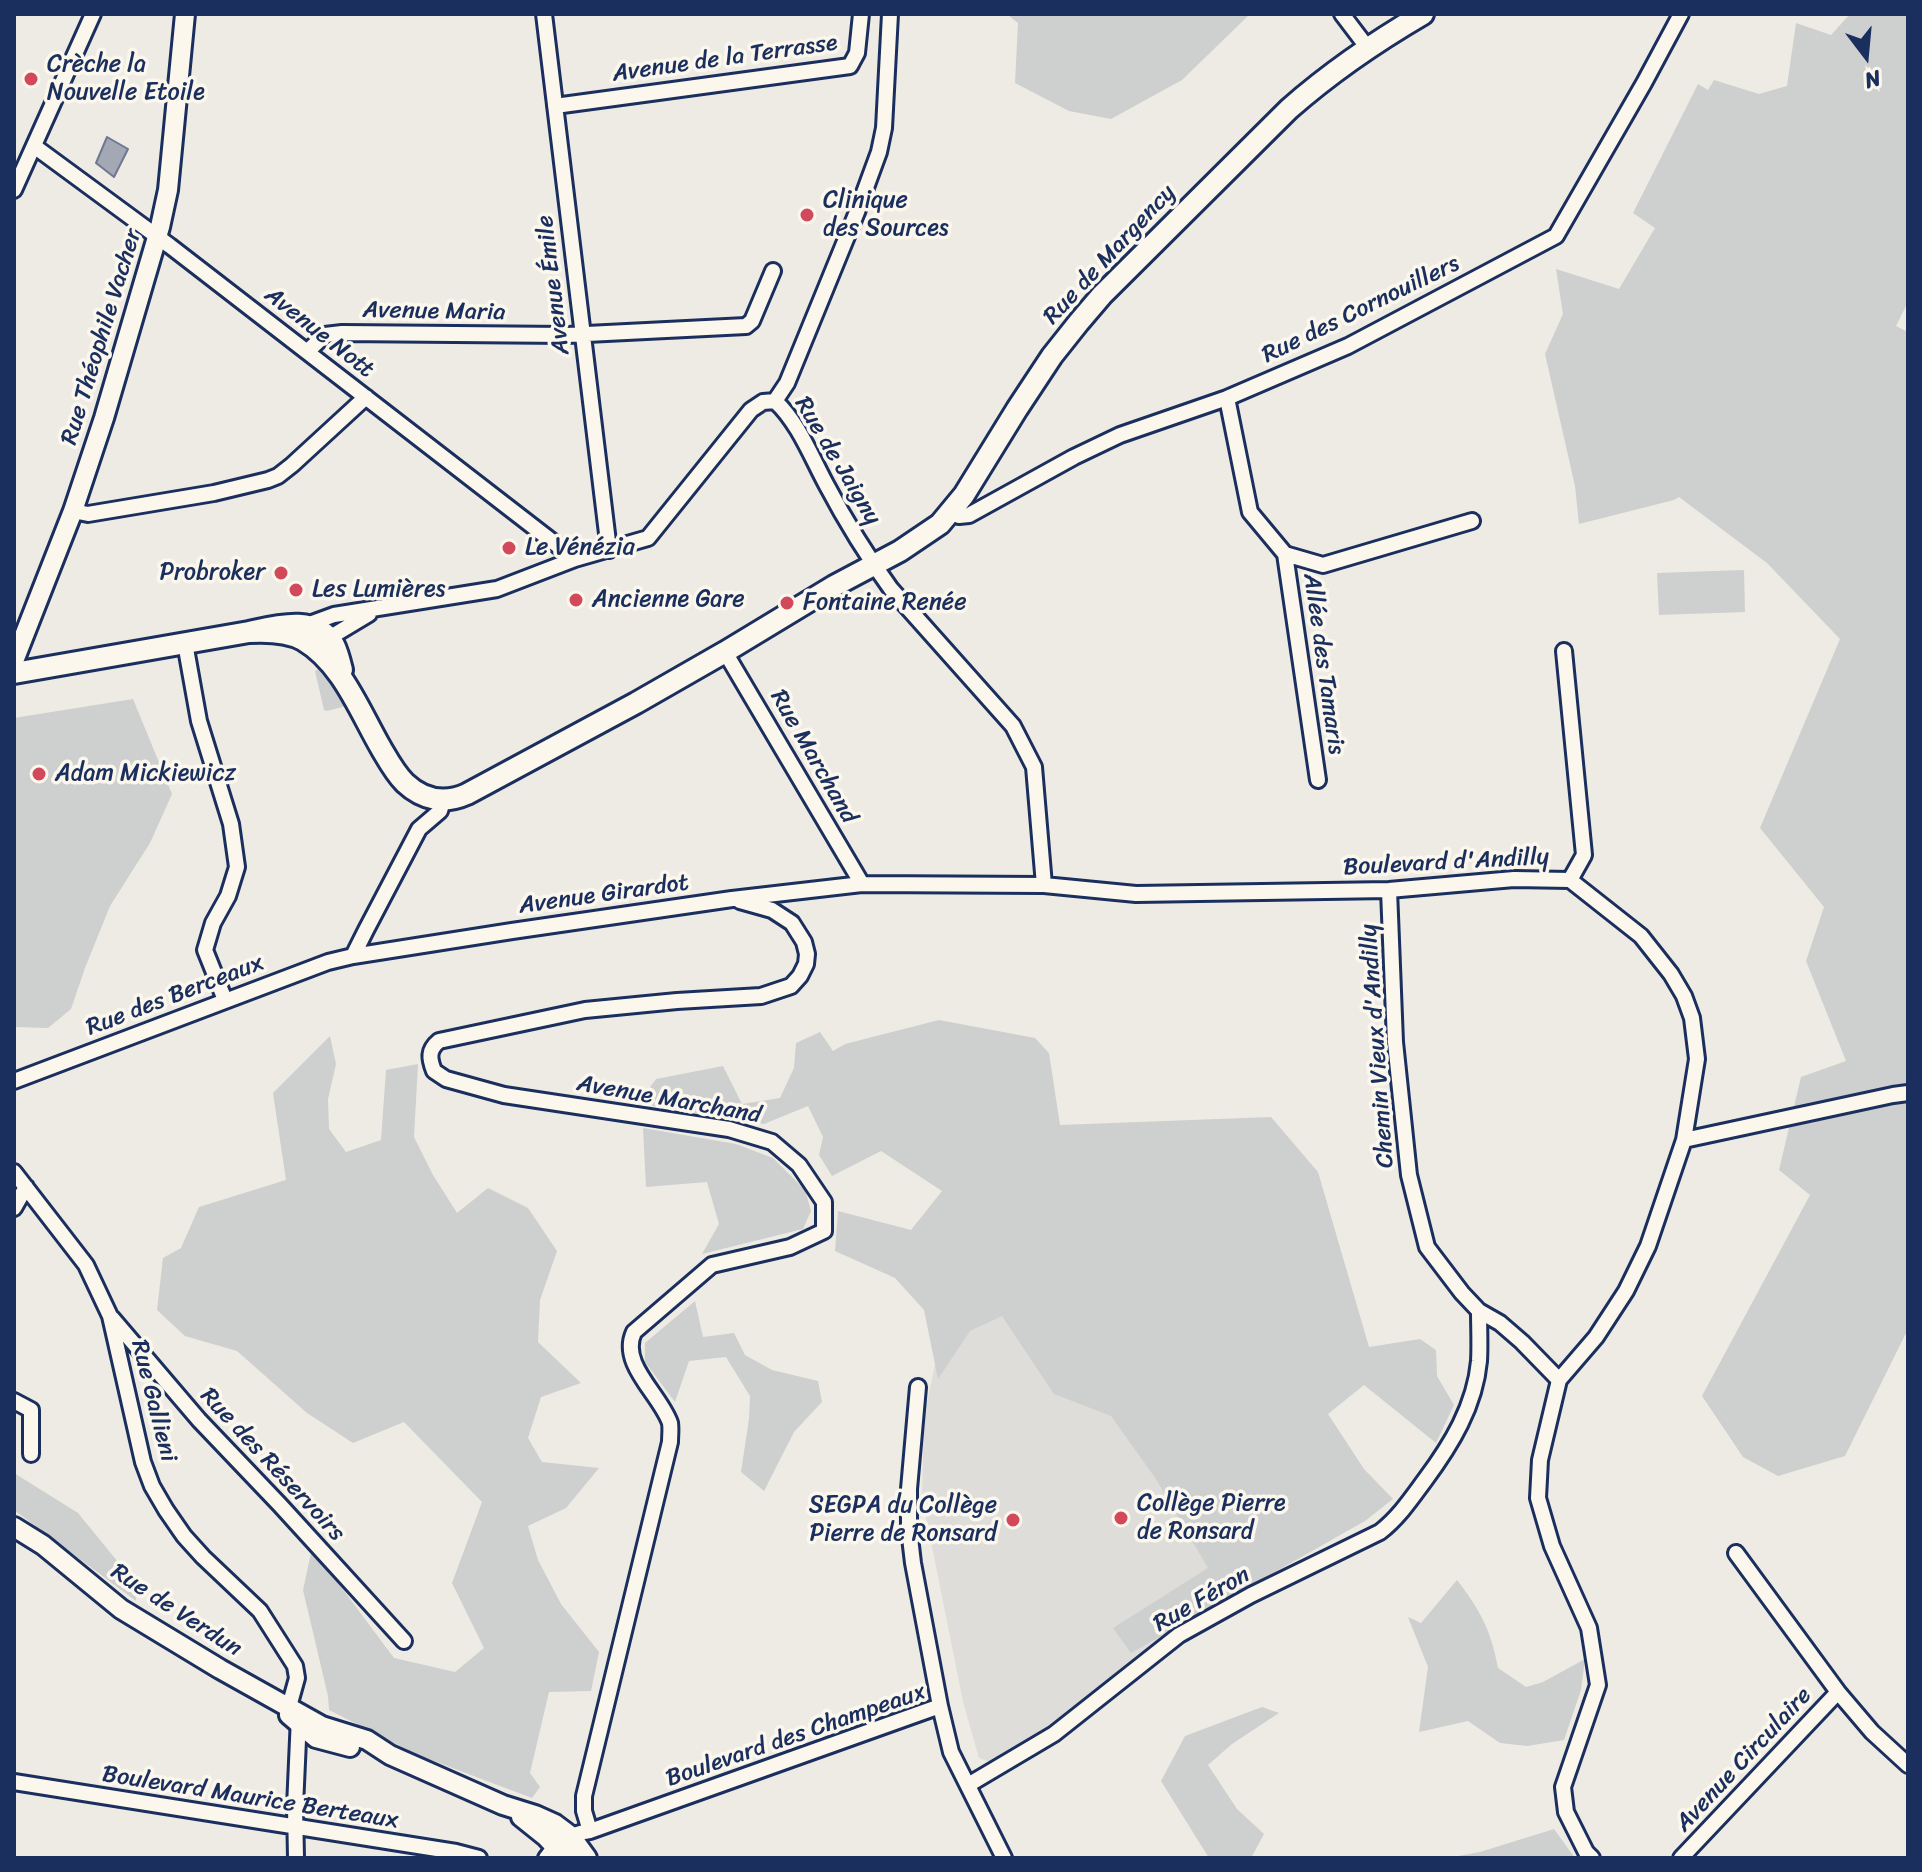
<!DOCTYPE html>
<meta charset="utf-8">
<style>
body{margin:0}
#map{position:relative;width:1922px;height:1872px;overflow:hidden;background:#eeebe4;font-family:Sriracha,sans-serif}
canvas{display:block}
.frame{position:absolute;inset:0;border:16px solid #1b2f5e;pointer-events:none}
.north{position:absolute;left:1826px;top:16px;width:80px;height:80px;-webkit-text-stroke:6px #fbf7ec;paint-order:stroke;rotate:164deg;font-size:22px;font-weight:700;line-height:32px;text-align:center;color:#1b2f5e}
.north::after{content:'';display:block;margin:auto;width:28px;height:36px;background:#1b2f5e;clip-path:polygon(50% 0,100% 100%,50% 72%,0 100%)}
</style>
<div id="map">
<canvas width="1922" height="1872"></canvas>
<div class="frame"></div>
<div class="north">N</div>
</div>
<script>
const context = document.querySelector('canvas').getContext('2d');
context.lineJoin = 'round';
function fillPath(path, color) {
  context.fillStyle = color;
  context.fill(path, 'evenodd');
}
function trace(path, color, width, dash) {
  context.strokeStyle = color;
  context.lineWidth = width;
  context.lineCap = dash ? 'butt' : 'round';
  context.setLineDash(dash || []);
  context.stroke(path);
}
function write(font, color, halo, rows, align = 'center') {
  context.font = font + ' Sriracha,sans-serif';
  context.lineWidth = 7;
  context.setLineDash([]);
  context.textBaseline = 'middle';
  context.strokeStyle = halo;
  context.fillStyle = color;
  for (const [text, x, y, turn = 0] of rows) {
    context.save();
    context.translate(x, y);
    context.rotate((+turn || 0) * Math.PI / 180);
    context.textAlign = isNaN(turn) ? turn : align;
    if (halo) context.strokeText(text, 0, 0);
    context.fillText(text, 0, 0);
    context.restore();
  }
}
fillPath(new Path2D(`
 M963 1270 1332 1540 1183 1624 1051 1725 990 1762 979 1758 963 1702 922 1497 924 1417 937 1355Z`), '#deddda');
fillPath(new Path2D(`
 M1007 14H1250L1182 80 1111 119 1069 111 1015 83 1018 23Z
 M1850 14H1908V302L1896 326 1908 332V1329L1845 1456 1778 1476 1743 1457 1702 1396 1810 1195 1779 1170 1801 1077 1846 1061 1806 961 1824 907 1760 828 1840 639 1767 563 1679 497 1674 500 1579 524 1575 486 1545 354 1563 314 1556 269 1619 289 1655 228 1633 213 1698 84 1708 90 1714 80 1759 94 1787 86 1796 23 1831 35Z
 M1744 570 1745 612 1659 615 1657 573Z
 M321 667 325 669 346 706 327 711 324 710 315 671Z
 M133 699 172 794 150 843 110 906 85 968 71 1009 48 1028 14 1027V718Z
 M939 1020 1035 1038 1049 1053 1060 1125 1271 1117 1318 1172 1369 1347 1420 1339 1436 1350 1437 1376 1454 1405 1436 1443 1364 1385 1328 1414 1364 1469 1393 1499 1365 1521 1131 1653 1113 1628 1208 1568 1156 1479 1111 1416 1054 1394 1002 1316 970 1331 938 1379 924 1310 895 1278 835 1251 838 1211 911 1230 942 1191 881 1151 832 1176 819 1155 823 1137 808 1106 764 1124 653 1106 646 1093 656 1079 723 1066 742 1104 780 1098 794 1068 796 1043 820 1032 833 1051 845 1044Z
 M330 1036 336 1064 328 1099 329 1129 346 1152 381 1140 386 1070 418 1064 414 1137 433 1175 457 1213 488 1188 528 1208 557 1251 540 1300 538 1342 581 1383 541 1397 528 1438 542 1462 599 1468 566 1508 528 1526 538 1560 561 1604 599 1652 591 1691 549 1692 530 1773 540 1787 532 1798 418 1755 329 1710 328 1696 303 1590 312 1548 394 1658 455 1672 484 1648 452 1583 482 1502 404 1422 353 1443 307 1413 237 1351 185 1336 157 1310 163 1258 181 1248 199 1207 286 1180 273 1093Z
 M643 1128 736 1144 773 1158 805 1190 811 1211 803 1229 702 1254 719 1224 707 1182 646 1187Z
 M695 1301 703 1337 734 1333 745 1355 772 1370 818 1381 822 1402 794 1432 764 1491 741 1472 749 1419 750 1396 726 1357 689 1361 675 1402 645 1362V1343Z
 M14 1473 78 1513 136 1584V1601L14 1510Z
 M1457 1580C1480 1610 1491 1630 1498 1668L1526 1687 1543 1682 1585 1659 1581 1690 1564 1740 1527 1746 1500 1743 1468 1721 1419 1732 1428 1667 1408 1617 1421 1623Z
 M1262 1707 1279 1713 1232 1744 1208 1765 1237 1809 1264 1834 1251 1858H1209L1161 1781 1185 1736Z
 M1554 1829 1575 1858H1447L1480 1852Z`), '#cecfcf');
const water = new Path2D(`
 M107 137 128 149 114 177 96 163Z`);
fillPath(water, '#a3a8b4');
trace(water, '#6d7892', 2);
const minor = new Path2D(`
 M544 14 609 550
 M1342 14 1367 47
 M555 106 850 66 857 53 861 14
 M34 146 170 246 575 559
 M14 190 93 14
 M310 354 311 348 325 335 342 333 567 335 746 326 752 321 773 271
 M1227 398 1250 512 1285 554 1323 565 1472 521
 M775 401C798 422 811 456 826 484 845 520 867 556 891 589L1013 726 1034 767 1044 885
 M775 401 787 383 857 212 879 152 884 128 890 14
 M73 511 88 514 214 493 268 480 278 476 292 465 366 397
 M951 511 959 516 969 515 1074 457 1120 435 1227 398 1348 346 1556 236 1644 83 1681 14
 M1285 554 1318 780
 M304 626 334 615 497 589 575 559 648 538 751 410 763 402 775 401
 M321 640 329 638 369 614
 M185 643 199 721 231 824 237 867 228 896 213 923 205 950 225 1000
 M1564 651 1584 855 1570 880
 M725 652 862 884
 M443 801 440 811 419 829 366 930 353 956 512 931 732 899 862 884 1044 885 1136 894 1389 890 1514 879 1570 880 1641 936 1671 974 1684 996 1692 1018 1697 1059 1684 1140 1648 1246 1626 1291 1596 1337 1559 1380 1540 1460 1538 1498 1552 1546 1589 1628 1598 1685 1563 1787 1566 1812 1586 1852 1592 1858
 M1389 890 1395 1042 1409 1175 1427 1247 1462 1293 1479 1311 1500 1323 1522 1342 1559 1380
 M14 1081 328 962 353 956
 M1684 1140 1893 1095 1908 1093
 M14 1172 86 1265 110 1316 143 1462 152 1486 166 1510 184 1536 203 1557 260 1611 295 1666 297 1678 287 1714
 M14 1208 26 1187
 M112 1318 199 1420 280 1505 404 1641
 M918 1387 909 1489V1529L913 1563 940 1706
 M14 1401 31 1410V1454
 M1736 1553 1838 1692 1872 1732 1908 1765
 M14 1782 456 1852 479 1858
 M968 1785 1054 1734 1179 1635 1251 1595 1380 1532C1399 1517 1411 1499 1425 1480 1451 1445 1475 1406 1479 1361 1480 1345 1479 1327 1479 1311
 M590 1831 584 1811V1796L670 1442C670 1436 671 1429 670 1423 660 1394 619 1364 634 1332L712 1265 790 1247 824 1231V1202L799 1165 772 1142 729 1129 504 1095 446 1079 434 1071C429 1058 428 1050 439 1041L585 1010 677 1001 761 996 791 986 800 976 806 964 807 954 804 942 792 923 772 910 740 901
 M296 1858 295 1807 299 1717
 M546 1858C556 1844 572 1833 590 1831L940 1706 951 1752 1004 1858
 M1681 1858 1838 1692`);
const secondary = new Path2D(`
 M14 661 73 511 104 418 160 227 168 190 185 14
 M14 1527 43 1545 121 1609 220 1669 322 1726 367 1740 390 1755 503 1805 535 1815 555 1824 571 1836 587 1858
 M289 1715 316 1738 350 1747
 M521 1817 546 1837 566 1858`);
const primary = new Path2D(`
 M249 632C267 631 287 631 303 640 342 663 359 710 381 748 388 760 395 773 405 783 423 800 445 804 467 794L636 703 725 652 834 586 900 551 940 524 964 495 1017 409 1052 356 1079 322 1102 295 1289 109C1331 72 1375 42 1423 14
 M14 673 249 632C276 626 317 614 334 645 338 653 340 662 342 670`);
trace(minor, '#1b2f5e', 20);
trace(secondary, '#1b2f5e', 24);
trace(primary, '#1b2f5e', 26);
trace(minor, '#fbf7ec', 14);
trace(secondary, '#fbf7ec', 18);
trace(primary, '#fbf7ec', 20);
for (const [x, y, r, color] of [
 [31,79,8,"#d1495b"],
 [807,215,8,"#d1495b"],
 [509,548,8,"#d1495b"],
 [281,573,8,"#d1495b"],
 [296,590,8,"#d1495b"],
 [576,600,8,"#d1495b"],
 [787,603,8,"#d1495b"],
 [39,774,8,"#d1495b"],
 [1121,1518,8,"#d1495b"],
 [1013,1520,8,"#d1495b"]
]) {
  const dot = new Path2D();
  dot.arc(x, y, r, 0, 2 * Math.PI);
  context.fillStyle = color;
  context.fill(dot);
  trace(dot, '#fbf7ec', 3);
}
write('24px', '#1b2f5e', '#fbf7ec', [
 ["Avenue de la Terrasse",725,59,-8],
 ["Rue de Margency",1110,255,-47],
 ["Avenue Émile",554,285,-97],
 ["Rue des Cornouillers",1361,310,-26],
 ["Avenue Maria",434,312,1],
 ["Avenue Nott",319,333,38],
 ["Rue Théophile Vacher",102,337,-73],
 ["Rue de Jaigny",837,461,59],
 ["Allée des Tamaris",1323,664,82],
 ["Rue Marchand",813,757,60],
 ["Boulevard d'Andilly",1446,863,-3],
 ["Avenue Girardot",604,895,-8],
 ["Rue des Berceaux",175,996,-21],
 ["Chemin Vieux d'Andilly",1378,1046,-94],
 ["Avenue Marchand",669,1100,10],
 ["Rue Gallieni",153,1401,76],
 ["Rue des Réservoirs",272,1465,47],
 ["Rue Féron",1202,1600,-30],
 ["Rue de Verdun",176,1611,33],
 ["Boulevard des Champeaux",796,1736,-19],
 ["Avenue Circulaire",1744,1760,-47],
 ["Boulevard Maurice Berteaux",250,1798,9]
]);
write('24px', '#1b2f5e', '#fbf7ec', [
 ["Crèche la",47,65],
 ["Nouvelle Etoile",47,93],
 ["Clinique",823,201],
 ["des Sources",823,229],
 ["Le Vénézia",525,548],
 ["Probroker",265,573,"right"],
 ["Les Lumières",312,590],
 ["Ancienne Gare",592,600],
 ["Fontaine Renée",803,603],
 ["Adam Mickiewicz",55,774],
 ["Collège Pierre",1137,1504],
 ["de Ronsard",1137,1532],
 ["SEGPA du Collège",997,1506,"right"],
 ["Pierre de Ronsard",997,1534,"right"]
], 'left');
</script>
